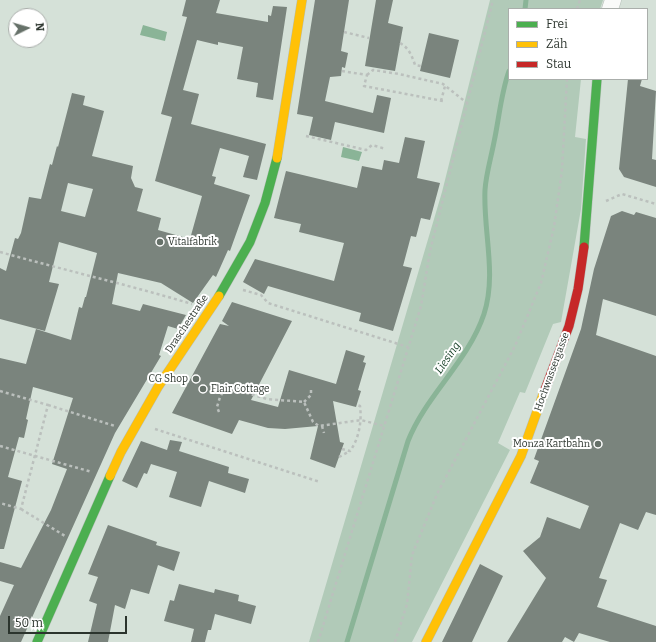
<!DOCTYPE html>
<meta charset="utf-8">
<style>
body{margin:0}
#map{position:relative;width:656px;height:642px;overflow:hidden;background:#d5e1d8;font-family:Bitter,serif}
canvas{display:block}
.legend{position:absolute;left:508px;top:8px;width:140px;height:72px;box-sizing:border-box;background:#fff;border:1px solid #aaaeab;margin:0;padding:5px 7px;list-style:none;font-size:12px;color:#2b342d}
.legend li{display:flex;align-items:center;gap:8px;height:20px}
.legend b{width:20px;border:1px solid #aaaeab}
.north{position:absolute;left:8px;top:8px;width:40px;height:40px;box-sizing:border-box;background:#fff;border:1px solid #aaaeab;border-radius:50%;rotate:85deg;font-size:11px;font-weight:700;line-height:16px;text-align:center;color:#2b342d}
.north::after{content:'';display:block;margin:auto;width:14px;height:18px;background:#667169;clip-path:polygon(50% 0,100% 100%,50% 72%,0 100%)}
.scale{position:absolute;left:8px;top:616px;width:119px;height:18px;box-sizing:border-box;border:2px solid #2b342d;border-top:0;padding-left:5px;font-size:12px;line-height:14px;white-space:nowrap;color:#2b342d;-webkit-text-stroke:3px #fff;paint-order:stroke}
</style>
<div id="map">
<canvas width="656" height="642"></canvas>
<ul class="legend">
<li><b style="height:5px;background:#4caf50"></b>Frei</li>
<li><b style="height:5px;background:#ffc107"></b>Zäh</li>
<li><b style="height:5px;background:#c62828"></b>Stau</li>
</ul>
<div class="north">N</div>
<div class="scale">50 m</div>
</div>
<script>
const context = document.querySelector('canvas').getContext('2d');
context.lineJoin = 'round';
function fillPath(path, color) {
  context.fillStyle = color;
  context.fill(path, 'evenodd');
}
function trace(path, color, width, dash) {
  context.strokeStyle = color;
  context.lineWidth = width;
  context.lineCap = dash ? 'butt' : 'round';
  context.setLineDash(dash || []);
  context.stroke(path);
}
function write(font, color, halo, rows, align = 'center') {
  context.font = font + ' Bitter,serif';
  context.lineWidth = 4;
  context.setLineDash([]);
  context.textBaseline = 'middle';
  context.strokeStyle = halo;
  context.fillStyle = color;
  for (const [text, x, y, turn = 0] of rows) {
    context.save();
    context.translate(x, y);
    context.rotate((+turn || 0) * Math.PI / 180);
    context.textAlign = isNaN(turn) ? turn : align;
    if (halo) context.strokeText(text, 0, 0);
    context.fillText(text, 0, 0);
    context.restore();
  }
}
fillPath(new Path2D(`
 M490 0H603L600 9H509V79H581L575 137 586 139 581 209 561 322 553 324 525 393 520 392 498 443 510 450 412 642H309L442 192Z`), '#b1cab8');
fillPath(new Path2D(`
 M143 25 167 32 165 41 140 35Z
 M343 147 362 152 359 161 341 157Z`), '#8ab497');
trace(new Path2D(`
 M525 9 526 0
 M347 642 408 441C426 395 468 362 484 314 497 274 483 231 485 190 486 174 491 158 494 142 499 119 501 93 509 71`), '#8ab497', 5);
fillPath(new Path2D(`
 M186 0H220L216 13 268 22V15L271 16 273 6 287 7 273 100 256 97 258 83 237 79 243 47 218 42V45L197 40 183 90 199 94 191 124 266 144 257 180 243 177 249 156 220 148 212 176 216 177 214 184 250 195 230 251 228 250 216 277 213 275 193 303 161 283 118 273 112 304 140 311 143 304 186 315 178 329 168 326 159 355 161 356 115 433 21 642H0V616L14 585 0 581V562L21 568 51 510 67 469 52 464 73 398 33 387 26 419 28 420 24 438 19 437 8 477 22 481 4 549H0V358L26 364 36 329 71 340 79 307 82 308 85 297H86L97 253 59 242 49 282 59 284 45 331 0 319V268L6 271 15 238 18 239 21 233 29 197 41 199 50 164 52 165 57 146 58 147 72 93 85 96 83 105 104 111 92 156 133 166 131 178 135 187 143 189 137 211 161 218 158 230 190 239 202 196 155 181 172 117 161 114 187 17 182 16ZM68 183 93 189 85 217 61 211Z
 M315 0H349L341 51 348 53 345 68 342 67 341 76 330 77 325 101 373 113 377 95 391 98 384 133 335 122 331 140 309 135 313 117 297 114Z
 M376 0H393L388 23 403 27 395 71 365 66Z
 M429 33 459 40 450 78 420 71Z
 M628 79H642L640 86 656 91 652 159 656 160V187L624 177 619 169Z
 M405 137 425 141 417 178 440 183 430 220 421 218 416 237 411 236 403 266 412 268 393 331 359 321 361 313 268 286 264 294 243 282 255 259 334 281 344 243 299 232 301 224 274 218 286 171 357 188 362 166 382 170 384 160 399 163Z
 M622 211 634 215 636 212 656 218V316L603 299 596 335 656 356V515L646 512 638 530 620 523 599 578 607 580 597 607 656 626V642H610L579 633 574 642 565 637 562 642H507L546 578 523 551 540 537 547 517 580 529 589 506 530 483 539 461 534 459 581 329 594 269 611 216Z
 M232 302 292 321 251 400 278 407 289 370 336 384 346 350 365 356 363 362 366 363 358 390 361 391 356 407 333 401 340 442 344 443 335 468 310 459 318 426 285 429 268 428 239 420 232 434 172 413 220 324 229 326 222 321Z
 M170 440 182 442 179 451 229 467 228 473 249 479 245 493 209 481 201 507 169 497 177 472 151 464 147 474 144 473 137 488 122 481 141 441 167 450Z
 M108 525 157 542 156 545 180 552 174 571 158 565 149 594 131 589 125 609 115 605 108 642H88L97 604 89 601 98 577 88 574Z
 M480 564 503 576 472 642H442Z
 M179 584 214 593 215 589 239 595 238 601 256 606 251 624 215 614 211 630H208L205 642H191L194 629 164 621 170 600 174 601Z`), '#7a847d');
const street = new Path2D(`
 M610 9 613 0`);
const fast = new Path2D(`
 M584 247 597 79
 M219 296 250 242 265 203 277 158
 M37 642 110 476`);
const slow = new Path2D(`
 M277 158 302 0
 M110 476 121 452 158 387 219 296
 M426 642 521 456 544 392`);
const jam = new Path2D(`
 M544 392 569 326 578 289 584 247`);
trace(street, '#b4beb7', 17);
trace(fast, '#b4beb7', 10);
trace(slow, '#b4beb7', 10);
trace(jam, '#b4beb7', 10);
trace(new Path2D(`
 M577 9 580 0
 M344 32 369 38
 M400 43C409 48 412 56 415 65L421 66
 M342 71 367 75 364 86 443 101
 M367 75 373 70 399 74 443 84 467 103
 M441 101 445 86
 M306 136 366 150 372 145 386 149
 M606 201 622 194 656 204
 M0 252C64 270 129 285 192 304
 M243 290 261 295 268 303 408 347
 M223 386 267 399 304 402 313 422 319 426 361 420 384 426
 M0 391 48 405 21 509 0 503
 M304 402 311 395V389
 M48 405 115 426
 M219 412 217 407 220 397 226 387
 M322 426 324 433
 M155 429 320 482
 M0 446 92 472
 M342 449 350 451C359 439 362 421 360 406L357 405
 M339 457 350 451
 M21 509 65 536
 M318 642 421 306 430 251 493 0
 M395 642 407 604 412 555 437 494 515 346 541 283 554 227 562 170 567 79`), '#bbc0bd', 2.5, [3, 3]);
trace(street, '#f9faf9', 16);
trace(fast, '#4caf50', 9);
trace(slow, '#ffc107', 9);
trace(jam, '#c62828', 9);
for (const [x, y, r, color] of [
 [160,242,4,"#667169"],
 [196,379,4,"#667169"],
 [203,389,4,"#667169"],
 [598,444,4,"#667169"]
]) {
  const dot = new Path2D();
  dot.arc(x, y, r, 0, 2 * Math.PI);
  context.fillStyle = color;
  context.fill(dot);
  trace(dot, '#fff', 1.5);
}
write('10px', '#2b342d', '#fff', [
 ["Vitalfabrik",168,242],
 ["CG Shop",188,379,"right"],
 ["Flair Cottage",211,389],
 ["Monza Kartbahn",590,444,"right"]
], 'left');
write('10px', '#2b342d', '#fff', [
 ["Draschestraße",187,324,-56],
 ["Hochwassergasse",552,372,-70]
]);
write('italic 11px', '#103b21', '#fff', [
 ["Liesing",448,358,-56]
]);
</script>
